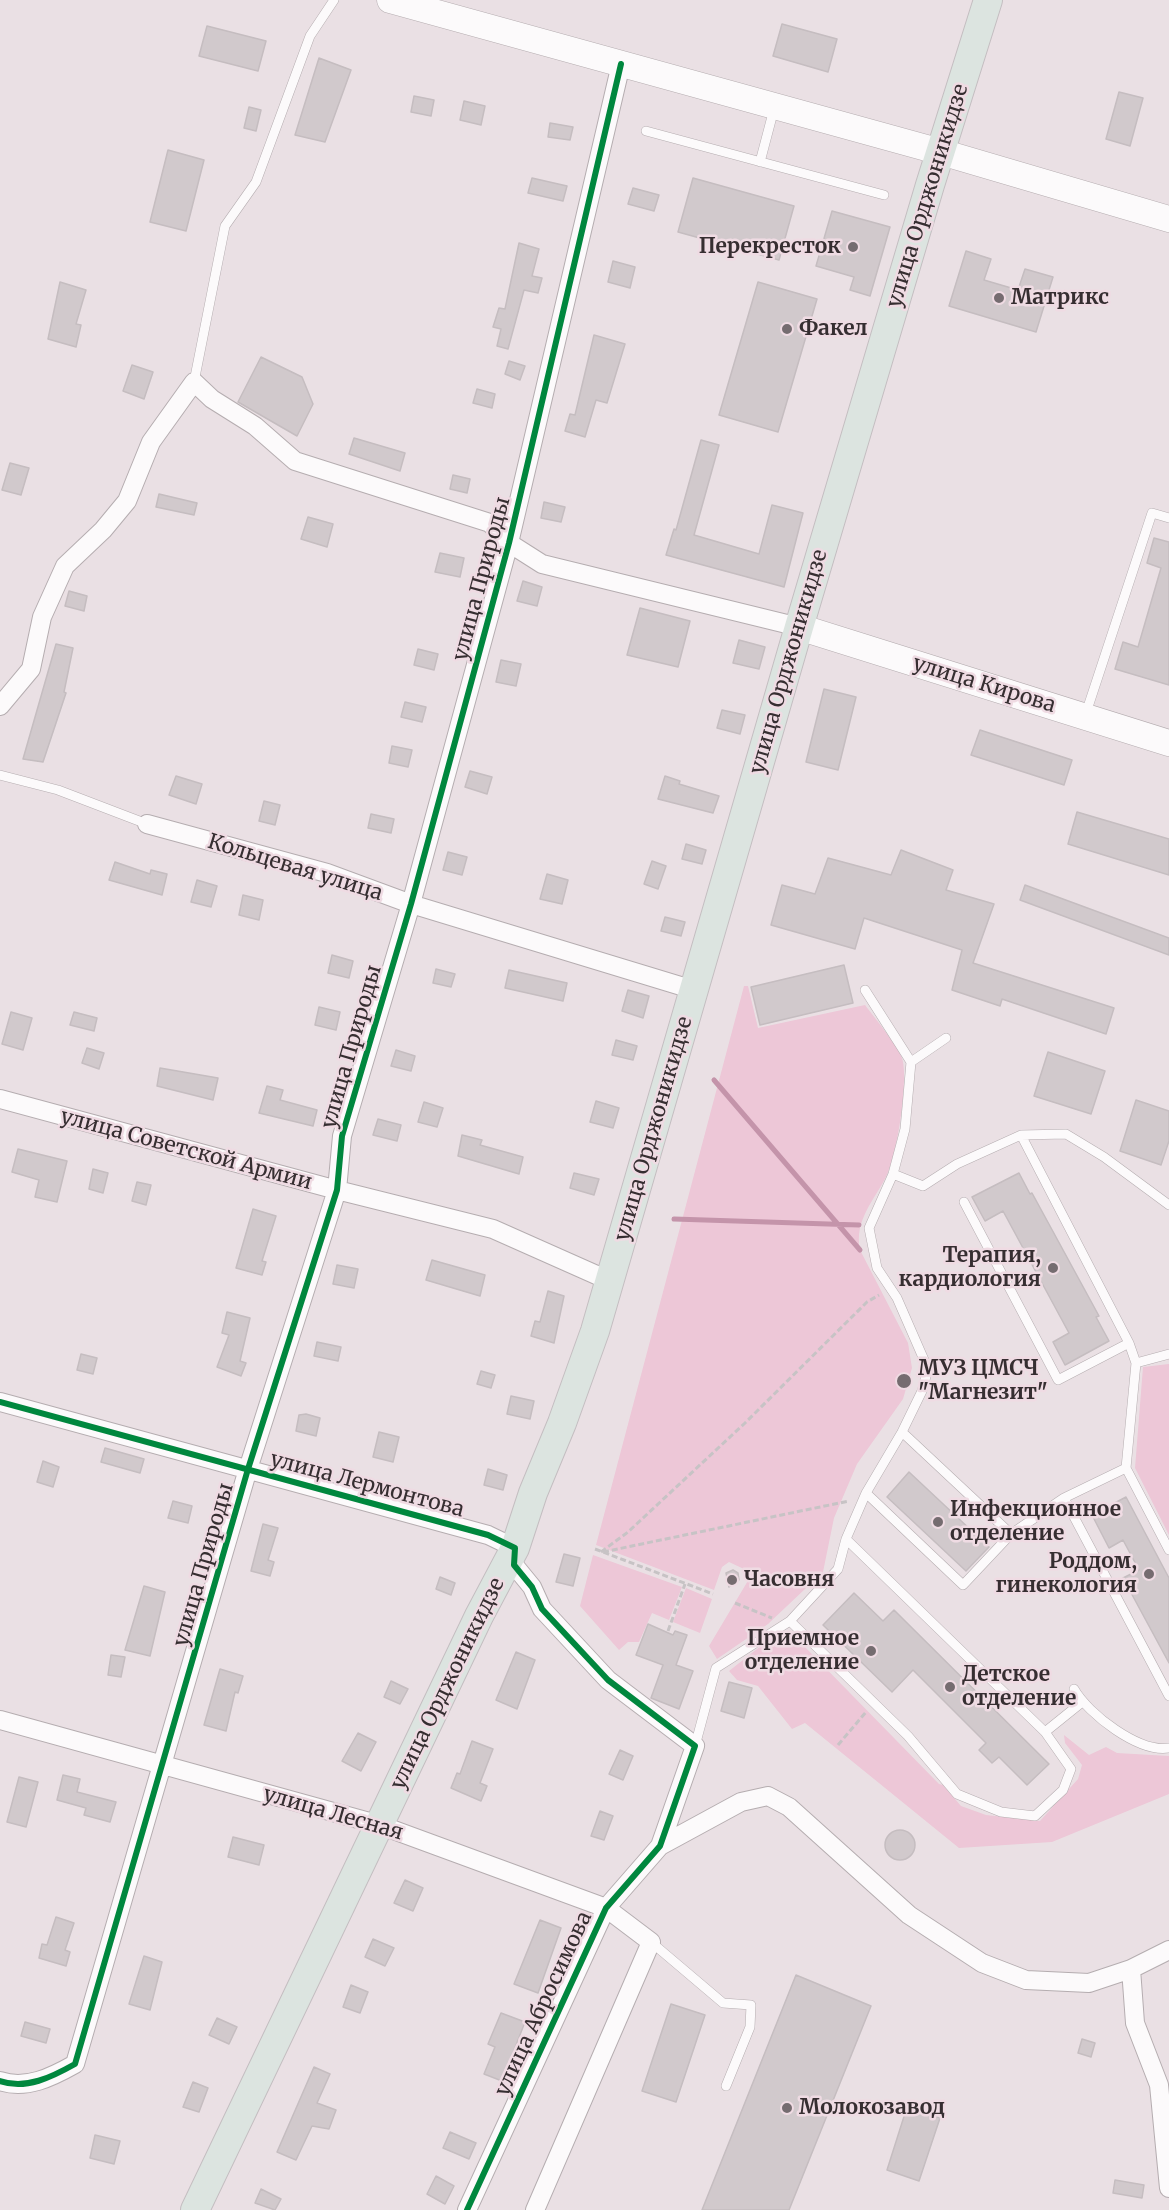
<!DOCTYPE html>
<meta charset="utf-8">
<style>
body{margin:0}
canvas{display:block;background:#eae0e4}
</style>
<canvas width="1169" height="2210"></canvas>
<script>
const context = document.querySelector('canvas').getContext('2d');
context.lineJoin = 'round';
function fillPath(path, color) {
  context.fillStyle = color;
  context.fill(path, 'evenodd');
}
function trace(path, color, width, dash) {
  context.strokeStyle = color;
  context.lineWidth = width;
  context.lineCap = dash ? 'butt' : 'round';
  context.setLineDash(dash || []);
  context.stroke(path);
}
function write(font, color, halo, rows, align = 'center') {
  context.font = font + ' Merriweather,serif';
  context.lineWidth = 5;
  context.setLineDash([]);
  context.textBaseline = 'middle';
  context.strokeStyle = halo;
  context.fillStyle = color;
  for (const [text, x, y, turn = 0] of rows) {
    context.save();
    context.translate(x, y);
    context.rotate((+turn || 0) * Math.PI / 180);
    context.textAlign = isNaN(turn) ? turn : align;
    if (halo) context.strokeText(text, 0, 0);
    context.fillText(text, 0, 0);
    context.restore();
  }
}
fillPath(new Path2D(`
 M744 986H748L758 1028 865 1005C874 1017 897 1045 902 1058 909 1079 897 1155 887 1175 874 1201 854 1220 860 1250L908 1343 912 1368 903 1399 857 1464 834 1518 823 1572 768 1624 717 1659 709 1646 749 1579 746 1570 729 1562 722 1567 714 1590 596 1545Z
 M1169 1364V1535L1135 1468 1143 1367Z
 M593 1555 682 1587 669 1620 652 1613 639 1642H628L619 1650 580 1606Z
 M686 1588 712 1599 700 1633 673 1622Z
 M779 1636 798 1641 805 1647 939 1784 943 1785 961 1806 986 1815 1040 1821 1078 1779 1082 1765 1065 1743 1064 1735 1089 1755 1106 1747 1117 1753 1169 1756V1794L1052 1842 959 1848 805 1723 792 1729 758 1686 737 1680 729 1671 771 1638Z`), '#edc7d7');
trace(new Path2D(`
 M714 1080 860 1250
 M674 1219 859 1225`), '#c494aa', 5);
const building = new Path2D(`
 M782 24 837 39 828 72 773 56Z
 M207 26 266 41 258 71 199 56Z
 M319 58 351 70 325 142 295 135Z
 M1119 92 1143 98 1130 146 1106 139Z
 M414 96 434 100 431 116 411 112Z
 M464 101 485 106 481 125 460 120Z
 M249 107 261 110 256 131 244 128Z
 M550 123 573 127 570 140 548 137Z
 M168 150 204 160 186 231 150 222Z
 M532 178 567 186 563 201 528 193Z
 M693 178 794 206 779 260 678 232Z
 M633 188 659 195 654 211 628 204Z
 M832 211 890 227 870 296 850 290 854 277 816 266Z
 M519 243 539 249 532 276 542 278 538 293 524 290 508 349 497 346 501 329 493 327 499 308 505 309Z
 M966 251 991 259 984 280 1018 290 1025 269 1053 277 1036 332 949 306Z
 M613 261 635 267 630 288 608 282Z
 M60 282 86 290 76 324 81 325 76 347 48 339Z
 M758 282 817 299 778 432 719 415Z
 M594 335 625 344 607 403 596 400 585 437 565 431 570 414 575 415Z
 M261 357 302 377 313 404 297 436 238 402Z
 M509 361 525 366 520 380 505 374Z
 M132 365 153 372 144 399 123 391Z
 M477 389 495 394 492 408 473 403Z
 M354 438 405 453 400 471 349 454Z
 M701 440 719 445 694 535 759 554 772 505 803 513 784 587 666 555 674 529 676 530Z
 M10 463 29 468 21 495 2 490Z
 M453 475 470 479 467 493 450 489Z
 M159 494 197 503 194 515 156 507Z
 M544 502 565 507 561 522 541 518Z
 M308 517 333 524 327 547 301 539Z
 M1154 538 1169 542V685L1115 669 1123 642 1138 647 1161 568 1147 563Z
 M440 553 464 558 460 577 435 572Z
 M523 581 542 587 537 606 517 601Z
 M69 591 87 596 84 611 65 606Z
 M640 608 690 621 678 667 627 655Z
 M739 640 765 647 759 669 733 663Z
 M56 644 73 648 64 692 66 693 43 762 23 759Z
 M418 649 438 654 434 670 414 665Z
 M501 660 521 664 516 686 496 682Z
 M824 689 856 697 838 770 806 762Z
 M405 702 426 707 422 722 401 717Z
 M722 710 745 715 740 734 717 728Z
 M980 730 1072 760 1064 785 971 755Z
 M392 746 412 750 408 767 389 763Z
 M470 771 492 777 487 794 465 787Z
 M176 776 202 784 196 804 169 795Z
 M665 776 680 781 679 784 719 796 713 813 658 799Z
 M264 801 280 805 275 825 259 821Z
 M1077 812 1169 839V875L1068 844Z
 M371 814 394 819 391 833 368 828Z
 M686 844 706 850 702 864 682 859Z
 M901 850 953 870 946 890 994 904 973 963 1114 1008 1106 1034 1002 999 1000 1006 952 990 962 950 864 918 855 949 771 925 782 885 815 894 828 858 891 875Z
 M448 852 467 857 462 875 443 870Z
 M652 861 666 866 658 889 644 884Z
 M115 862 150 874 151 870 167 874 162 895 109 880Z
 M547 874 568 880 562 904 540 899Z
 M197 880 217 886 211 907 191 902Z
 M1025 885 1169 938V955L1020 900Z
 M243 895 263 900 259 920 239 915Z
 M665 917 685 922 681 936 661 931Z
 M332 955 353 961 349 978 328 973Z
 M844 965 853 1003 760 1025 751 987Z
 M436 969 455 974 451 987 433 983Z
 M509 970 567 983 563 1001 505 988Z
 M628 990 649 996 643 1018 622 1011Z
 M319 1007 340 1012 336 1030 315 1025Z
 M11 1012 32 1018 23 1050 2 1044Z
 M74 1012 97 1018 94 1031 70 1025Z
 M616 1040 637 1046 633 1060 612 1055Z
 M87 1048 104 1053 99 1069 82 1063Z
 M396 1050 415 1056 411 1071 391 1066Z
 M1048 1052 1105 1071 1091 1114 1034 1096Z
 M160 1068 218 1078 213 1100 157 1086Z
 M267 1086 283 1090 280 1100 317 1110 313 1126 259 1113Z
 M1136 1100 1169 1111V1141L1161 1165 1120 1151Z
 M596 1101 619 1108 613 1128 590 1122Z
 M424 1102 443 1108 437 1127 418 1122Z
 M378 1119 401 1125 397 1141 373 1135Z
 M462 1135 482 1140 480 1145 523 1157 519 1174 458 1156Z
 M18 1149 67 1161 57 1202 35 1197 39 1180 12 1172Z
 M93 1169 108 1173 103 1193 89 1189Z
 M574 1173 599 1179 594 1195 570 1188Z
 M1019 1173 1030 1194 1032 1193 1099 1316 1096 1317 1109 1341 1065 1365 1053 1342 1069 1333 1003 1211 985 1221 972 1197Z
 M137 1182 151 1185 146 1205 132 1201Z
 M253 1209 276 1216 262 1261 266 1262 262 1275 236 1268Z
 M432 1260 485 1275 480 1296 426 1280Z
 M337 1265 358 1269 354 1288 333 1284Z
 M548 1291 564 1296 554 1343 531 1336 535 1321 540 1322Z
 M227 1312 250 1318 240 1361 246 1363 241 1376 217 1367 229 1335 222 1333Z
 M317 1342 341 1347 338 1361 314 1356Z
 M81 1354 97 1358 93 1374 77 1370Z
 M481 1371 495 1375 491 1388 477 1384Z
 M511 1396 534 1401 530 1419 507 1414Z
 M306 1414 320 1418 316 1436 296 1431 299 1415Z
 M379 1432 399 1437 393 1462 373 1457Z
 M105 1448 144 1459 140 1473 101 1462Z
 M43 1461 59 1467 53 1487 37 1482Z
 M488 1469 507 1475 503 1490 484 1485Z
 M909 1472 989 1547 966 1571 887 1497Z
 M1126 1497 1169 1578V1663L1123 1578 1139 1570 1123 1540 1109 1548 1092 1515Z
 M173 1501 192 1506 188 1523 168 1518Z
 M263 1524 278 1528 268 1560 274 1562 270 1576 251 1571Z
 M564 1554 580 1558 573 1586 556 1582Z
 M733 1570 738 1573 739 1580 729 1587 726 1573Z
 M440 1577 455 1583 451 1595 436 1589Z
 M144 1586 165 1592 150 1656 125 1650Z
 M854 1593 883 1621 894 1610 1049 1764 1027 1785 999 1757 992 1763 979 1750 986 1743 913 1670 892 1692 823 1625Z
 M648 1624 673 1635 675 1631 687 1635 676 1665 693 1671 679 1709 651 1698 663 1665 636 1655Z
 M516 1652 535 1660 517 1709 496 1700Z
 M111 1655 125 1657 121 1677 108 1675Z
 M220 1669 243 1676 238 1693 235 1692 226 1731 204 1725Z
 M391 1681 408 1689 400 1704 384 1697Z
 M729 1682 752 1688 744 1718 721 1711Z
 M358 1733 376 1742 361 1771 342 1761Z
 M472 1741 493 1749 480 1783 487 1786 481 1801 451 1788 457 1773 460 1774Z
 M620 1750 633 1756 623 1780 609 1774Z
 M63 1775 80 1779 77 1792 116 1802 110 1822 84 1815 86 1808 57 1800Z
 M19 1777 38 1782 26 1827 7 1822Z
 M600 1811 613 1816 604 1840 591 1836Z
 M885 1845a15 15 0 1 1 30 0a15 15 0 1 1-30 0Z
 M233 1837 264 1845 259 1865 228 1857Z
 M405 1880 423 1888 413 1911 394 1903Z
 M56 1917 74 1923 65 1950 70 1952 66 1966 39 1958 42 1944 47 1945Z
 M540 1920 561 1928 538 1993 514 1984Z
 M373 1939 394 1948 385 1966 365 1957Z
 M144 1956 162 1962 150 2010 129 2004Z
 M796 1975 871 2006 789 2210H702Z
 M351 1985 368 1992 360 2013 343 2007Z
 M671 2004 705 2015 676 2102 642 2091Z
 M501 2013 525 2022 502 2081 484 2074 495 2047 488 2044Z
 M217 2018 237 2027 229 2044 209 2035Z
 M25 2022 50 2029 46 2043 21 2036Z
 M1082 2039 1095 2043 1091 2057 1078 2053Z
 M314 2067 330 2074 317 2103 336 2110 329 2129 312 2126 296 2160 277 2152Z
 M193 2082 208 2088 199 2112 183 2107Z
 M907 2107 940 2118 919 2181 887 2170Z
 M450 2132 476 2143 469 2159 443 2148Z
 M95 2135 120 2141 114 2164 90 2158Z
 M436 2176 454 2186 445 2204 427 2194Z
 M1115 2180 1144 2185 1142 2198 1113 2193Z
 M261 2189 281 2199 275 2210 255 2203Z`);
fillPath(building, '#d1c9cc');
trace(building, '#c5bdc0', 1.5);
const lane = new Path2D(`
 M646 131 884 195
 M760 162 774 109
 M194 382 225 226 256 182 310 36 334 0
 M1085 716 1152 513 1169 518
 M0 775 58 790 147 824
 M865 990 911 1062 905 1129 893 1174
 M911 1062 946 1038
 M1021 1135 1129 1343
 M964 1202 1058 1380 1129 1343 1136 1363 1126 1468 1169 1550
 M1136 1363 1169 1354
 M902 1432 1011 1534
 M866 1493 963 1585 1011 1534 1064 1498 1169 1696
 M1064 1498 1126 1468
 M790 1621 908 1736 957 1794 1001 1812 1035 1816 1063 1790 1071 1769 1045 1732 846 1539
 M1074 1689C1088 1714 1139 1753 1169 1748
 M1045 1732 1081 1703
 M695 1746 716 1668 790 1621 838 1569 846 1539 866 1493 902 1432 922 1391 928 1369 897 1298 877 1268 869 1228 893 1174 923 1186 957 1164 1021 1135 1066 1134 1104 1157 1169 1205
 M651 1942 723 2003 751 2005 750 2027 726 2086`);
const street = new Path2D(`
 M0 706 31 669 42 617 65 566 103 530 127 501 151 442 194 382 212 399 255 426 295 461 490 523 509 543 542 564 799 627
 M147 824 327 873 411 904 694 990
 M0 1099 337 1190 493 1229 610 1281
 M0 1402 488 1535 515 1548 514 1565 532 1587 542 1609 608 1680 695 1746 660 1846 606 1908 467 2210
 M0 1720 380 1825 606 1908 651 1942 535 2210
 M660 1846 741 1802 768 1796 789 1807 909 1915 982 1963 1026 1980 1089 1983 1131 1969 1169 1950
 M1131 1969 1135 2023 1159 2085 1169 2188
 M0 2081C26 2090 52 2077 75 2064L248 1469 337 1190 342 1136 411 904 509 543 621 64`);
const secondary = new Path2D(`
 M390 0 941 152 1169 219
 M799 627 1169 743`);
const primary = new Path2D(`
 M195 2210 479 1616 515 1548 533 1493 562 1423 595 1331 799 627 930 185 988 0`);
trace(lane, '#b5adb0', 10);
trace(street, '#b5adb0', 20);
trace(secondary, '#b5adb0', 27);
trace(primary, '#c4bec1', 30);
trace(new Path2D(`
 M595 1549 713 1594
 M601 1552 628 1532 745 1423 867 1302 879 1295
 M603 1552 849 1501
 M735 1603 772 1618
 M668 1631 685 1584
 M838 1745 866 1712`), '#c7c3c5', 3, [6, 3]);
trace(lane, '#fcfafb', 9);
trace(street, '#fcfafb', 18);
trace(secondary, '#fcfafb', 26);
trace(primary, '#dce4e0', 28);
trace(new Path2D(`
 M0 1402 488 1535 515 1548 514 1565 532 1587 542 1609 608 1680 695 1746 660 1846 606 1908 467 2210
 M0 2081C26 2090 52 2077 75 2064L248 1469 337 1190 342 1136 411 904 509 543 621 64`), '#00873e', 6);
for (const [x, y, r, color] of [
 [853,247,6,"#756c70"],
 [999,298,6,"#756c70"],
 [787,329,6,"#756c70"],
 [1053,1268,6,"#756c70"],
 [904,1381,8,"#756c70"],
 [938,1522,6,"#756c70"],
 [1149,1574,6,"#756c70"],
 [732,1580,6,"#756c70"],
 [871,1651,6,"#756c70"],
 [950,1687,6,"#756c70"],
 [787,2108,6,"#756c70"]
]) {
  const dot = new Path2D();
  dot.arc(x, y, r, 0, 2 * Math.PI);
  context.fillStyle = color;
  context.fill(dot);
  trace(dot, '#efdbe3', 2);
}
write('21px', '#362e31', '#efdbe3', [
 ["улица Орджоникидзе",928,196,-73],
 ["улица Природы",482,579,-75],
 ["улица Орджоникидзе",789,662,-74],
 ["улица Кирова",984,685,17],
 ["Кольцевая улица",295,868,17],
 ["улица Природы",352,1047,-74],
 ["улица Орджоникидзе",654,1129,-74],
 ["улица Советской Армии",186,1150,15],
 ["улица Лермонтова",367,1485,15],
 ["улица Природы",204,1565,-74],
 ["улица Орджоникидзе",448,1684,-64],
 ["улица Лесная",333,1814,16],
 ["улица Абросимова",544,2004,-65]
]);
write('bold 21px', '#362e31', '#efdbe3', [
 ["Перекресток",841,247,"right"],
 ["Матрикс",1011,298],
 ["Факел",799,329],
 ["Терапия,",1041,1256,"right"],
 ["кардиология",1041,1280,"right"],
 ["МУЗ ЦМСЧ",918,1369],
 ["\"Магнезит\"",918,1393],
 ["Инфекционное",950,1510],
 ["отделение",950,1534],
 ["Роддом,",1137,1562,"right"],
 ["гинекология",1137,1586,"right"],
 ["Часовня",744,1580],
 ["Приемное",859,1639,"right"],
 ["отделение",859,1663,"right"],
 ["Детское",962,1675],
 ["отделение",962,1699],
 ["Молокозавод",799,2108]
], 'left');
</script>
